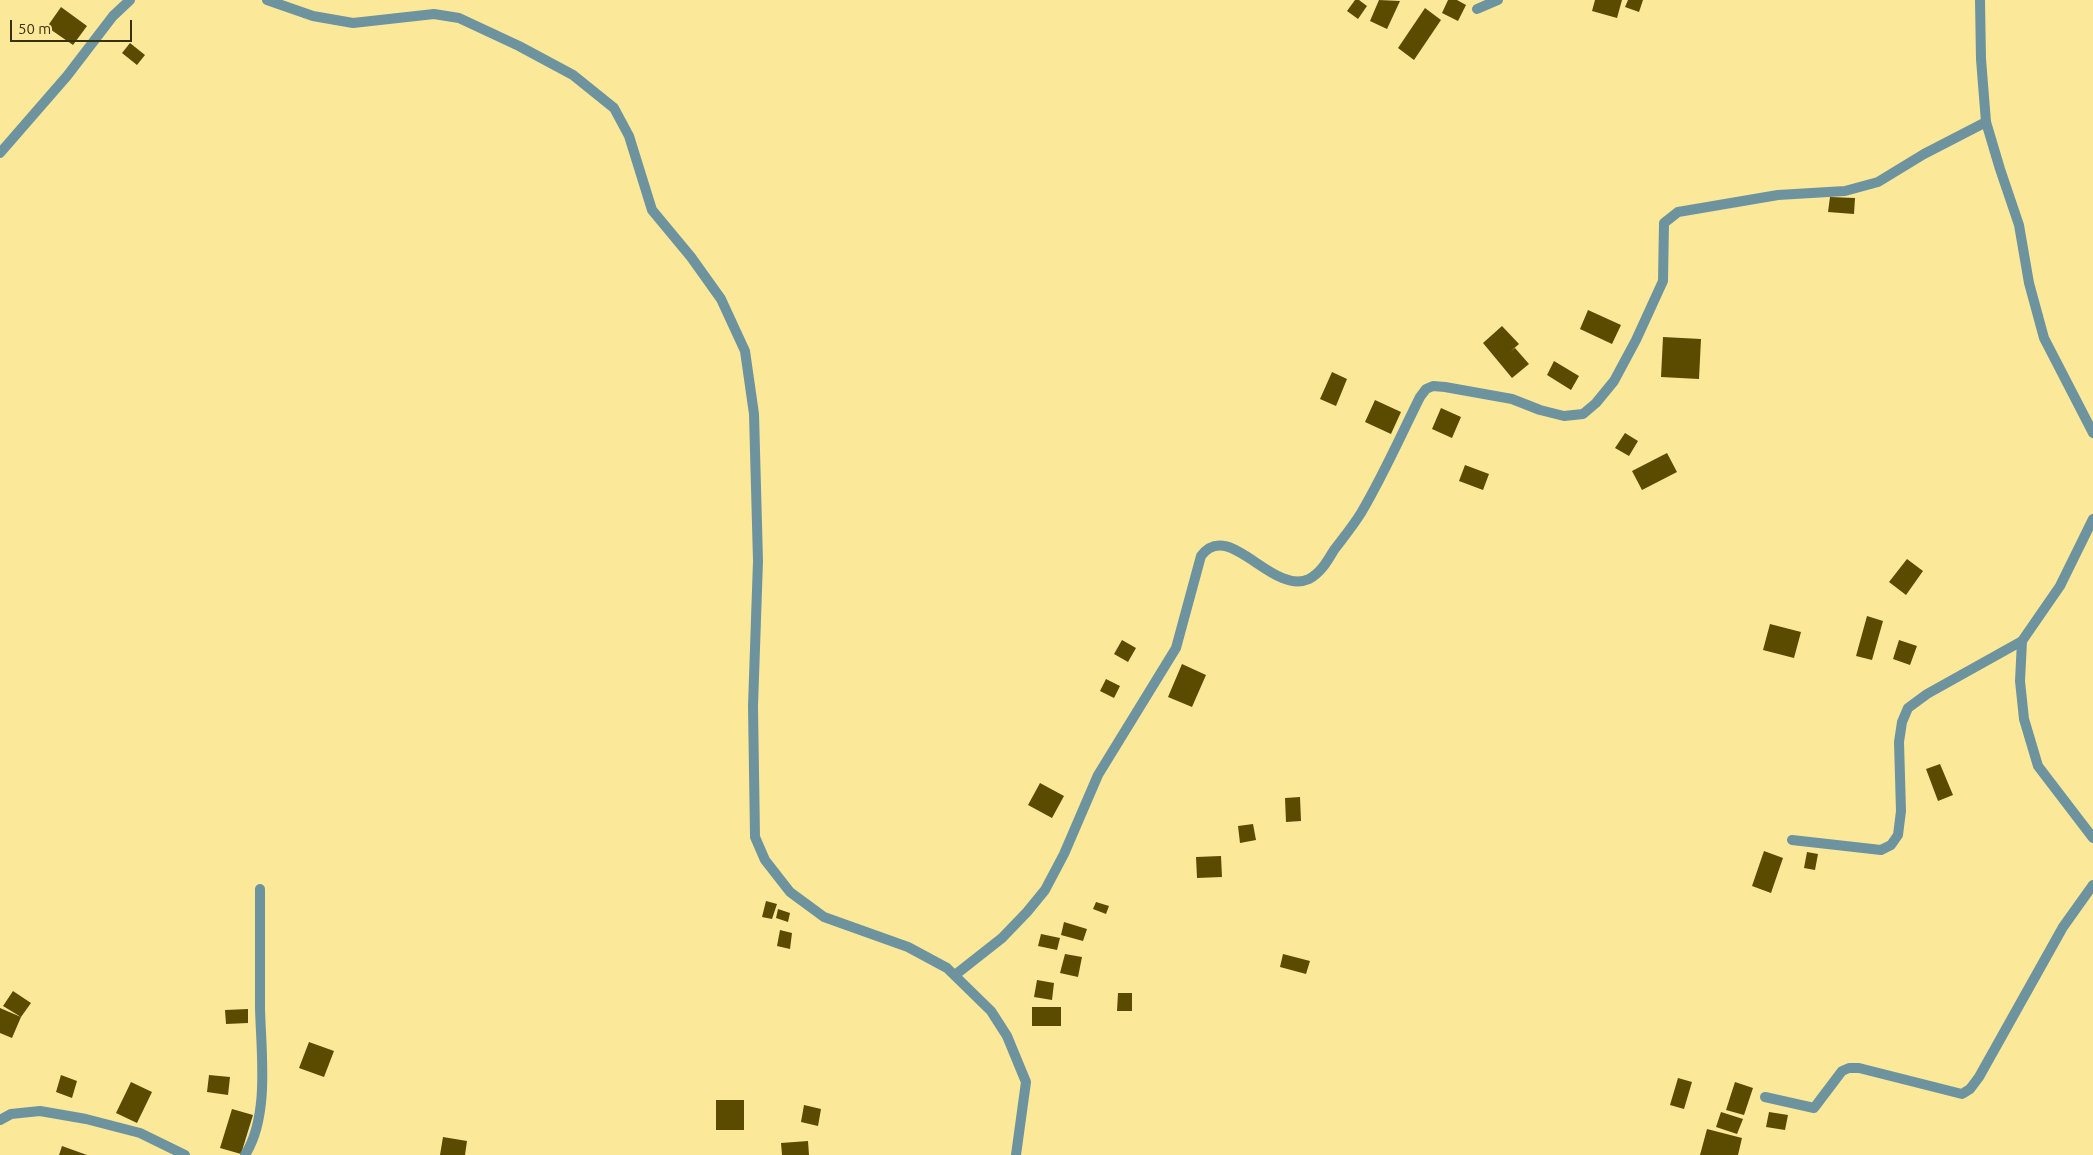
<!DOCTYPE html>
<style>
body{margin:0}
#map{position:relative;width:2093px;height:1155px;overflow:hidden;background:#fce899;font-family:Ubuntu,sans-serif}
canvas{display:block}
.scale{position:absolute;left:10px;top:20px;width:122px;height:22px;box-sizing:border-box;border:2px solid #383110;border-top:0;padding-left:6px;font-size:15px;line-height:18px;white-space:nowrap;color:#383110;-webkit-text-stroke:4px #fce899;paint-order:stroke}
</style>
<div id="map">
<canvas width="2093" height="1155"></canvas>
<div class="scale">50 m</div>
</div>
<script>
const context = document.querySelector('canvas').getContext('2d');
context.lineJoin = 'round';
function fillPath(path, color) {
  context.fillStyle = color;
  context.fill(path, 'evenodd');
}
function trace(path, color, width, dash) {
  context.strokeStyle = color;
  context.lineWidth = width;
  context.lineCap = dash ? 'butt' : 'round';
  context.setLineDash(dash || []);
  context.stroke(path);
}
fillPath(new Path2D(`
 M1355 0H1359L1367 6 1358 19 1347 11Z
 M1379 0 1400 1 1387 29 1370 21Z
 M1448 0H1457L1466 5 1458 21 1442 13Z
 M1595 0H1622L1617 18 1592 11Z
 M1628 0H1643L1639 12 1625 7Z
 M61 7 87 26 73 45 47 27Z
 M1425 8 1441 20 1414 60 1398 48Z
 M130 43 145 55 137 65 122 53Z
 M1830 197 1855 198 1854 214 1828 212Z
 M1588 310 1621 325 1612 344 1580 329Z
 M1502 326 1519 344 1510 352 1515 348 1529 364 1512 378 1483 343Z
 M1663 337 1701 339 1699 379 1661 377Z
 M1554 361 1579 376 1571 390 1547 375Z
 M1332 372 1347 379 1336 406 1320 399Z
 M1375 400 1401 412 1391 434 1365 422Z
 M1441 408 1461 417 1452 438 1432 429Z
 M1625 433 1638 441 1629 456 1615 448Z
 M1667 453 1677 472 1642 490 1632 471Z
 M1465 465 1489 474 1483 490 1459 481Z
 M1907 559 1923 571 1906 595 1889 582Z
 M1867 616 1883 621 1872 660 1856 656Z
 M1770 624 1801 632 1794 658 1763 650Z
 M1122 640 1136 648 1128 662 1114 654Z
 M1899 640 1917 646 1910 665 1893 659Z
 M1182 664 1206 675 1192 707 1168 697Z
 M1106 679 1120 686 1114 698 1100 691Z
 M1940 764 1953 795 1938 801 1926 769Z
 M1040 783 1064 796 1052 818 1028 805Z
 M1300 797 1301 821 1286 822 1285 798Z
 M1253 824 1256 840 1240 843 1238 826Z
 M1764 851 1783 858 1771 893 1752 886Z
 M1807 852 1818 854 1815 870 1804 868Z
 M1221 856 1222 877 1197 878 1196 857Z
 M766 901 777 904 772 919 762 917Z
 M1096 902 1109 906 1106 914 1093 909Z
 M778 909 790 913 788 922 776 918Z
 M1064 922 1087 929 1083 941 1061 935Z
 M780 930 792 933 790 949 777 946Z
 M1041 934 1060 938 1057 950 1038 946Z
 M1065 954 1082 957 1078 977 1060 973Z
 M1283 954 1310 961 1306 974 1280 967Z
 M1037 980 1054 983 1052 1000 1034 997Z
 M13 991 31 1003 21 1017 12 1038 0 1033V1008L21 1017 3 1006Z
 M1118 993H1132V1011H1117Z
 M1032 1007H1061V1026H1032Z
 M248 1009V1023L226 1024 225 1010Z
 M309 1042 334 1051 324 1077 299 1068Z
 M61 1075 77 1081 72 1098 56 1092Z
 M209 1075 230 1077 228 1095 207 1092Z
 M1678 1078 1692 1082 1684 1109 1670 1105Z
 M131 1082 152 1092 137 1123 116 1113Z
 M1735 1082 1753 1088 1744 1115 1726 1110Z
 M716 1100H744V1130H716Z
 M804 1105 821 1109 818 1126 801 1122Z
 M232 1109 253 1115 241 1154 220 1148Z
 M1721 1112 1743 1119 1737 1134 1716 1127Z
 M1769 1112 1788 1115 1785 1130 1766 1127Z
 M1707 1129 1742 1138 1738 1155H1700Z
 M443 1137 467 1141 465 1155H440Z
 M808 1141 809 1155H782L781 1143Z
 M62 1146 87 1155H59Z`), '#5a4b00');
trace(new Path2D(`
 M267 0 313 16 353 23 434 14 459 18 519 46 573 75 614 108 629 136 652 210 691 257 721 299 745 351 754 414 758 561 753 706 755 837 765 860 790 892 824 917 908 947 947 968 991 1011 1007 1036 1026 1082 1016 1155
 M1477 9 1498 0
 M0 153 67 76 113 16 130 0
 M1792 840 1881 850 1891 845 1898 835 1901 811 1899 742 1902 722 1908 708 1927 694 2022 641
 M955 975 1002 938 1027 912 1045 890 1064 854 1098 775 1176 648 1201 556C1229 518 1272 596 1309 579 1321 573 1328 560 1334 550 1343 538 1353 526 1361 513 1383 476 1401 435 1420 397L1426 389 1433 386 1445 387 1512 399 1540 410 1564 416 1583 414 1596 403 1614 381 1636 340 1663 281 1664 223 1678 212 1778 195 1845 191 1878 182 1924 154 1986 122
 M1765 1097 1814 1108 1842 1071 1849 1068H1859L1962 1094 1970 1089 1979 1077 2063 927 2093 885
 M0 1120 11 1114 40 1111 86 1119 140 1133 185 1155
 M245 1155C270 1116 261 1052 260 1008 260 968 260 928 260 889`), '#6d949e', 10);
trace(new Path2D(`
 M1980 0 1981 59 1986 122 2000 169 2019 225 2029 283 2044 338 2093 433
 M2093 519 2060 586 2022 641 2020 681 2024 719 2038 766 2093 838`), '#6d949e', 10);
</script>
